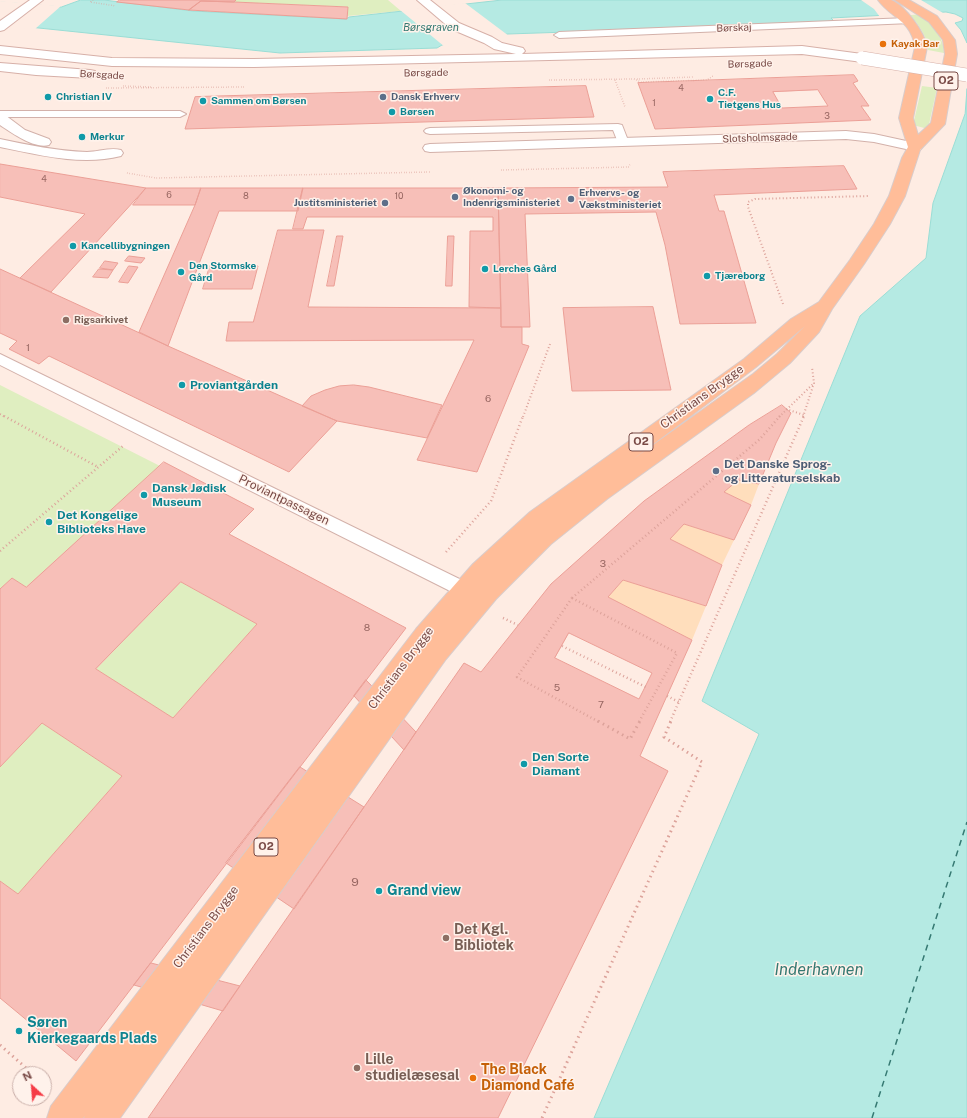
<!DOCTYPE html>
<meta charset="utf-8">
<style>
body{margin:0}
#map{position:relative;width:967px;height:1118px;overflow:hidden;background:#feece3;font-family:"Public Sans",sans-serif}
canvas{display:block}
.north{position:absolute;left:12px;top:1066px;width:40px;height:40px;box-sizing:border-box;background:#fff2eb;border:1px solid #c9afa9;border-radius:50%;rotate:334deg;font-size:11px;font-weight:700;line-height:16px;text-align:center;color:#794a46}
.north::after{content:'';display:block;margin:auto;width:14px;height:18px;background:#f53c46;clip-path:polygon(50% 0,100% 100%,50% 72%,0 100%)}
</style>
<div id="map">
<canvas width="967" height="1118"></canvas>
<div class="north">N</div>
</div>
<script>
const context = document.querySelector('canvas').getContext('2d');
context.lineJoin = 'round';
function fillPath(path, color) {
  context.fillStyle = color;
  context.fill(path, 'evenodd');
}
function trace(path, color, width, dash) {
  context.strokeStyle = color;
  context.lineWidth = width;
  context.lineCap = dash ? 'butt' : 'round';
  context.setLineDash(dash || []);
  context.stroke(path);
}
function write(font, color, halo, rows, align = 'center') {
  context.font = font + ' "Public Sans",sans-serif';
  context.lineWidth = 3;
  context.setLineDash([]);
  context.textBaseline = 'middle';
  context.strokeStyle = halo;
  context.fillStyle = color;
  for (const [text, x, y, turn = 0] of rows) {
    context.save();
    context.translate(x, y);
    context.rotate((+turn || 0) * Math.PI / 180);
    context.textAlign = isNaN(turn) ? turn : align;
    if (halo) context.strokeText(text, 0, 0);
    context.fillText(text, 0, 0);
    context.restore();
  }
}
fillPath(new Path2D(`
 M236 0H388L401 11 347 16 348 7 234 2Z
 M900 2C920 15 943 26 944 53L928 50C927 31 911 17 900 2Z
 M922 86 937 88 928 129 913 125Z
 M0 385 160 466 26 587 12 578 0 589Z
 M181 582 257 624 173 718 96 669Z
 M42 723 122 776 18 894 0 881V767Z`), '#dfeec0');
fillPath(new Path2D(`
 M738 480 759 484 751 505 724 492Z
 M684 524 734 540 722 565 670 539Z
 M623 580 706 606 692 640 608 597Z`), '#ffdebc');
const water = new Path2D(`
 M81 0H104L193 11 346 19 349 17 502 0H967V43L961 30 955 23 962 21 963 18 955 14 946 12 831 18 836 23 508 34 442 45 437 48 280 53 0 24V2L61 7Z
 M967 89V1118H594L759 734 702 701 860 316 926 258 933 203 965 114Z`);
fillPath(water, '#b5eae3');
trace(water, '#9addd5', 1);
fillPath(new Path2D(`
 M861 0H921L943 13 880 17 874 9Z
 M0 1 61 6 35 29 0 26Z
 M465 3 509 36 445 47 400 10Z`), '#feece3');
trace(new Path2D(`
 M872 1118 967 822`), '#357972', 1.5, [6, 5]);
const building = new Path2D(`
 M120 0H236L234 2 201 1 189 10 117 2Z
 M201 1 234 2 348 7 347 19 189 10Z
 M854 75 858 81 853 83 869 106H861L871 120 655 129 638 83ZM818 90 828 106 782 108 773 92Z
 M586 86 594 117 185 129 195 97Z
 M0 164 146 188 51 292 20 278 85 214 0 197Z
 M844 166 857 189 714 195 719 211H724L756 323 680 324 665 245 656 212 525 214 530 327H501L498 188 668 187 663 172Z
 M146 188H201L195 205H133Z
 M201 188H303L298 211H219L168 346 139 332 195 205Z
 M303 188H498L501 308 469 307 470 231H493V217H307L303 229H293Z
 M278 230H324L308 307 501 308V327H522V344L529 346 477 472 417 460 474 340 226 341 229 322H253Z
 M337 236H343L334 286H327Z
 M448 236H454L452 286H446Z
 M129 256 145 258 141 263 125 261Z
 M105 261 118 263 113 270 100 268Z
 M129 266 138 267 128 283 119 282Z
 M210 266H258L252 289H203Z
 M0 269 168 346 337 421 289 472 49 356 39 364 9 349 17 341 0 333Z
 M99 269 113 270 108 278 93 277Z
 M653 307 671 390 572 391 563 308Z
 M354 385 369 387 442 405 427 438 337 421 302 406 311 396 325 390 339 386Z
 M782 405 791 413 776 443 759 484 738 480 724 492 751 505 734 540 684 524 670 539 722 565 706 606 623 580 608 597 692 640 640 756 668 771 498 1118H148L464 663 481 672 551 584 644 501 749 425ZM569 633 652 673 639 699 555 658Z
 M164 462 254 509 229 534 406 628 76 1061 0 998V881L18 894 122 776 42 723 0 767V589L12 578 26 587ZM181 582 257 624 173 718 96 669Z
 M366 680 416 732 404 750 354 696Z
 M300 767 364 807 294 909 226 863Z
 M151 963 240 986 223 1011 134 985Z`);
fillPath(building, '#f7bfb8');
trace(building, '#eb9f96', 1);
const lane = new Path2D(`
 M908 18 913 21 911 23 559 38 554 35 559 32Z
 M0 111H180L186 114 180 117H0Z
 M618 124 622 125 629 143 627 145H619L613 130 430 134 426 133 424 131 426 129 430 128Z
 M0 354 484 591 486 596 484 601 477 604 470 601 0 365Z`);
const street = new Path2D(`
 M0 114 5 115 25 130 49 139 51 142 49 145C34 149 12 133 0 125Z
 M846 131 874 134 920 144 922 147 920 150 915 151 874 142 846 139 430 152 425 151 423 148 425 145 430 144Z
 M0 139C28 145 58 151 87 152 98 152 110 147 121 150L123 153 121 156C82 166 39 155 0 147Z`);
const secondary = new Path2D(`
 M30 0H43L4 30 0 31V21Z
 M417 0H430L459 23 492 37 502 43 523 48 525 51 522 54 802 46 862 54 866 55 868 58 866 61 862 62 802 54 254 67 112 66 0 54V46L112 58 254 59 516 54 494 49 484 43 451 29Z
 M0 63 90 70 95 71 96 74 95 77 90 78 36 75 0 71Z`);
const primary = new Path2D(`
 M878 0C882 0 888 0 891 0 905 5 925 33 927 47L913 118 918 135 931 123 945 54 943 40 929 22 895 0H909L937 16 955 40 957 54 945 124 920 150 905 196 890 224 864 264 832 309 819 332 790 363 754 393 607 499 551 544 496 599 446 659 120 1118H84L85 1116 83 1118H47L51 1106 416 629 473 564 530 512 744 359 791 319 819 302 850 260 874 224 889 196 902 158 908 147 899 118 915 47C911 20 891 18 878 0ZM805 326 777 354 753 374 632 460 756 367Z`);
trace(lane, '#d3b1aa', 2);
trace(street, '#d3b1aa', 2);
trace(secondary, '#d7b0a8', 2);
trace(primary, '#d9cccb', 2);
trace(new Path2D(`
 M93 0 90 2 116 6
 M637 79 694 77
 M549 80 634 79 641 82 707 80 713 76
 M615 80 625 107
 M123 86 152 87
 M106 88 245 87
 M501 170 629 167 630 164
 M127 173 156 178 430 172`), '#dca29a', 1.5, [0.5, 2]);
trace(new Path2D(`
 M783 304 748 207V202L755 199 869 196
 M786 409 804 415
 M0 414 5 417
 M523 417 550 344
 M779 417 814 383
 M803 417 814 383 812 367`), '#dca29a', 2, [1, 2.5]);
trace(new Path2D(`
 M4 416 98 467
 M0 551 123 446
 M446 552 491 501 523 416
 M572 598 677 653 639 722
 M572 598 517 677 599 722
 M572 598 760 439 780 416
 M503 618 518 625
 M562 646 646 687
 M667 696 679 702
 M670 722 804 416`), '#dca29a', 2.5, [1, 3]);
trace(new Path2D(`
 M598 721 630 739 640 721
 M0 1045 33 1074
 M542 1118 702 762 664 737 671 721`), '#dca29a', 3, [1.5, 4]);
fillPath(lane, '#fff');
fillPath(street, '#fff');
fillPath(secondary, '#fff');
fillPath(primary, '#ffbd99');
const secondaryBridge = new Path2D(`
 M862 58 967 75`);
trace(secondaryBridge, '#d7b0a8', 14, []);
trace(secondaryBridge, '#fff', 13);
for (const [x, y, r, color] of [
 [883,44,4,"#e8710a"],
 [48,97,4,"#0f9aa8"],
 [383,97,4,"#5c6f8a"],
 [710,99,4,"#0f9aa8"],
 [203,101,4,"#0f9aa8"],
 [392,112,4,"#0f9aa8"],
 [82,137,4,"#0f9aa8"],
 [455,197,4,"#5c6f8a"],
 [571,199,4,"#5c6f8a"],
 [385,203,4,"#5c6f8a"],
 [73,246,4,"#0f9aa8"],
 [485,269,4,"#0f9aa8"],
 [181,272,4,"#0f9aa8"],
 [707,276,4,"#0f9aa8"],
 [66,320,4,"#8d6e63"],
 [182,385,4,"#0f9aa8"],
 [716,471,4,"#5c6f8a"],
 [144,495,4,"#0f9aa8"],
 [49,522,4,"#0f9aa8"],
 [524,764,4,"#0f9aa8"],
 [379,891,4,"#0f9aa8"],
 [446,938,4,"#8d6e63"],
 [19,1031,4,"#0f9aa8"],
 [357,1068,4,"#8d6e63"],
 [473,1078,4,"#e8710a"]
]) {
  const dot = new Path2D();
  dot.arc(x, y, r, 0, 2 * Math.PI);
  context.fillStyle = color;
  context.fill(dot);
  trace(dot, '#fff2eb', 1.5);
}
write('9px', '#986762', null, [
 ["4",681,88],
 ["1",654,103],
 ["3",827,116],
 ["4",44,179],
 ["6",169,195],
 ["8",246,196],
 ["10",399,196]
]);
write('10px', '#794a46', '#fff2eb', [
 ["Børskaj",734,28,-2],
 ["Børsgade",750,64,-2],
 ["Børsgade",426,73,-1],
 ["Børsgade",102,75,3],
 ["Slotsholmsgade",760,138,-2]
]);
write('bold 10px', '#c56008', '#fff2eb', [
 ["Kayak Bar",891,44]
], 'left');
write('bold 10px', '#0d838f', '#fff2eb', [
 ["C.F.",718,93],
 ["Tietgens Hus",718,105],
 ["Christian IV",56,97],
 ["Sammen om Børsen",211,101],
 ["Børsen",400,112],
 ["Merkur",90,137],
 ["Kancellibygningen",81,246],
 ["Den Stormske",189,266],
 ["Gård",189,278],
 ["Lerches Gård",493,269],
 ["Tjæreborg",715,276]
], 'left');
write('bold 10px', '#4e5e75', '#fff2eb', [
 ["Dansk Erhverv",391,97],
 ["Økonomi- og",463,191],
 ["Indenrigsministeriet",463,203],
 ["Erhvervs- og",579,193],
 ["Vækstministeriet",579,205],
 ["Justitsministeriet",377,203,"right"]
], 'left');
write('bold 10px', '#785e54', '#fff2eb', [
 ["Rigsarkivet",74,320]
], 'left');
write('10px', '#986762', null, [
 ["1",28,348],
 ["6",488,399],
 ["3",603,564],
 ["8",367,628],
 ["5",557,688],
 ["7",601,705]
]);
write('italic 11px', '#357972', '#fff2eb', [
 ["Børsgraven",431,28]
]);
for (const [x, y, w] of [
 [946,81,24],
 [641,442,24],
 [266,847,24]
]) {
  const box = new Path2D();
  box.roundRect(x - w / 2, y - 9, w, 18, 3);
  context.fillStyle = '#fff2eb';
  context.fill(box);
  trace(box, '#794a46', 1);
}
write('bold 11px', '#794a46', null, [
 ["O2",946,81],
 ["O2",641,442],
 ["O2",266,847]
]);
write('bold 12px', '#0d838f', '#fff2eb', [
 ["Proviantgården",190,385],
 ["Dansk Jødisk",152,488],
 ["Museum",152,502],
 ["Det Kongelige",57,515],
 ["Biblioteks Have",57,529],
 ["Den Sorte",532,757],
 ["Diamant",532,771]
], 'left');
write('12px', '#794a46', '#fff2eb', [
 ["Christians Brygge",702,397,-36],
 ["Proviantpassagen",284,500,26],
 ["Christians Brygge",401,668,-53],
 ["Christians Brygge",206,927,-53]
]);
write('bold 12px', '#4e5e75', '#fff2eb', [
 ["Det Danske Sprog-",724,464],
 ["og Litteraturselskab",724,478]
], 'left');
write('12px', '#986762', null, [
 ["9",355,882]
]);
write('bold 14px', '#0d838f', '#fff2eb', [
 ["Grand view",387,891],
 ["Søren",27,1023],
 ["Kierkegaards Plads",27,1039]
], 'left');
write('bold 14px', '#785e54', '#fff2eb', [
 ["Det Kgl.",454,930],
 ["Bibliotek",454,946],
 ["Lille",365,1060],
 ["studielæsesal",365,1076]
], 'left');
write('bold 14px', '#c56008', '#fff2eb', [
 ["The Black",481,1070],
 ["Diamond Café",481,1086]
], 'left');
write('italic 16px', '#357972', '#fff2eb', [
 ["Inderhavnen",819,970]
]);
</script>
